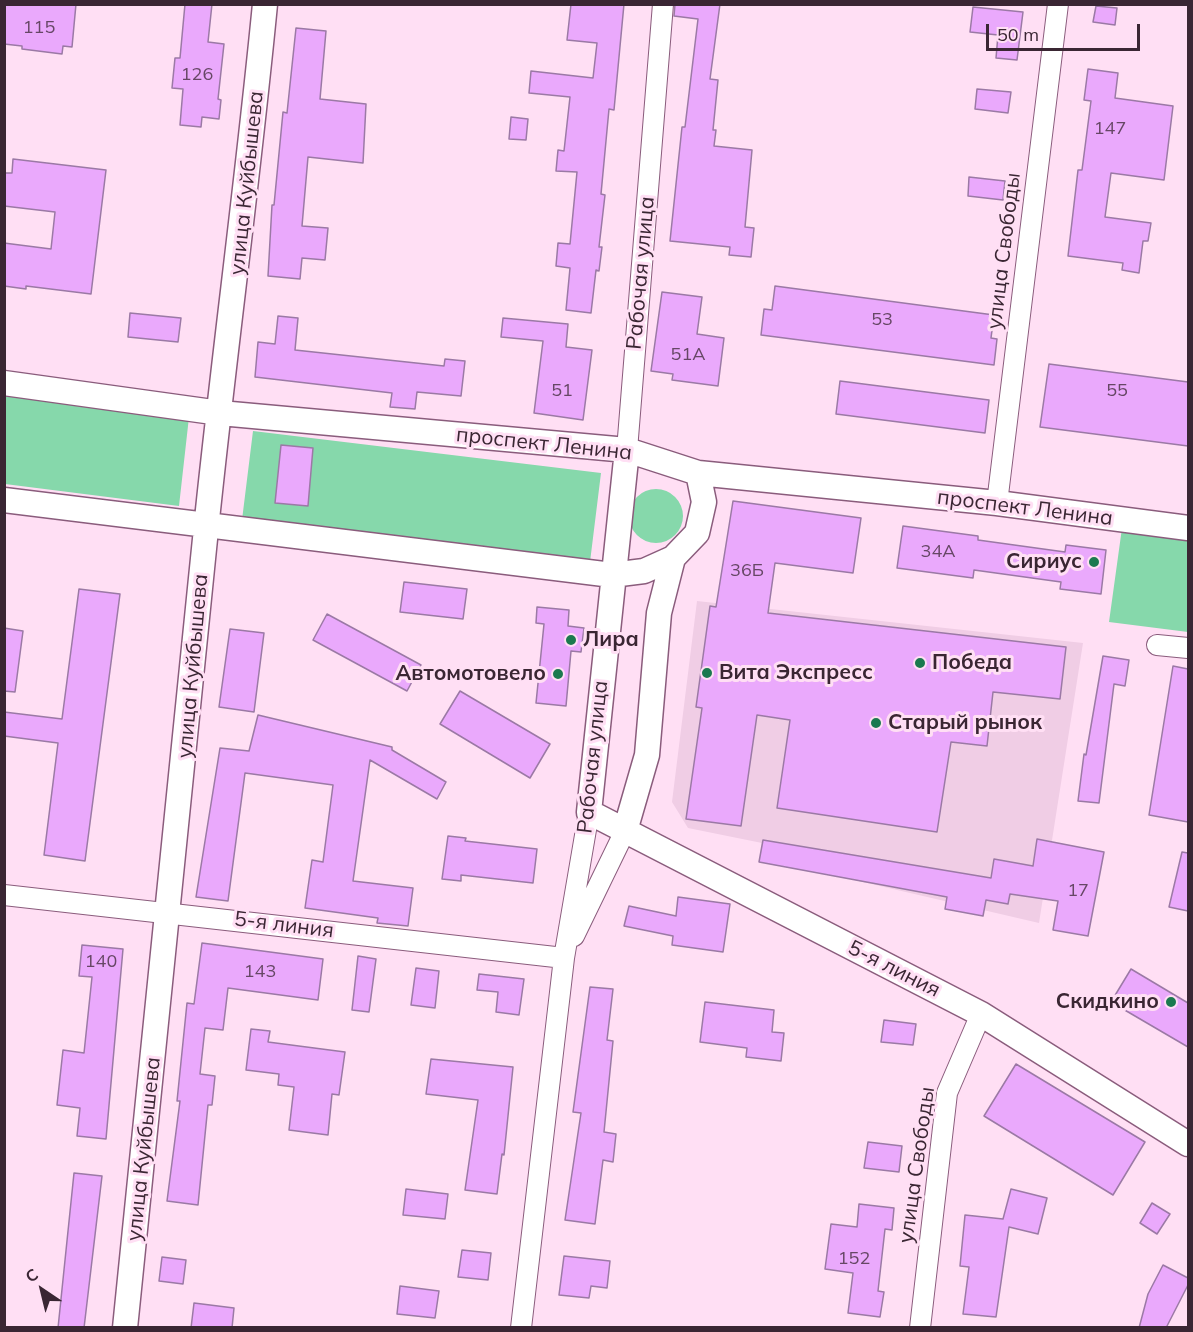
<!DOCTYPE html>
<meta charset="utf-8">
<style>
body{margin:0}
#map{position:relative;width:1193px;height:1332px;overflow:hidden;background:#ffdff4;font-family:Mulish,sans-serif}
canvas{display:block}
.frame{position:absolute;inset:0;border:6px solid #3a2633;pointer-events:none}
.north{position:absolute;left:12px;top:1260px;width:60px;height:60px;-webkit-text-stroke:4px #ffdff4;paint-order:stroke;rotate:325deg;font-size:16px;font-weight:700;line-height:24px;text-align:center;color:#3a2633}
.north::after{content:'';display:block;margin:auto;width:21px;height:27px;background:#3a2633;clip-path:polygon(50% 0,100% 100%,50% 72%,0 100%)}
.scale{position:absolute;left:986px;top:24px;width:154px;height:27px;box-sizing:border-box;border:3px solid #3a2633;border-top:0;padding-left:8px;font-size:18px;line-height:21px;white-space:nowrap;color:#3a2633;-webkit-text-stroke:4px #ffdff4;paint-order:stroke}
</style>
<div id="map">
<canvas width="1193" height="1332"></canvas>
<div class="frame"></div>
<div class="north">С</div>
<div class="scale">50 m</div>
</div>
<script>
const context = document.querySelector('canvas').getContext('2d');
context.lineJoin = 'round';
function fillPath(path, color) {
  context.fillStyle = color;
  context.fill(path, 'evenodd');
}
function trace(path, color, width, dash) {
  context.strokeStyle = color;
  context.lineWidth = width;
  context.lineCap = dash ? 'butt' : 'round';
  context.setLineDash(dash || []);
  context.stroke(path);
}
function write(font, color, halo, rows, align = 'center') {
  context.font = font + ' Mulish,sans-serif';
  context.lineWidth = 6;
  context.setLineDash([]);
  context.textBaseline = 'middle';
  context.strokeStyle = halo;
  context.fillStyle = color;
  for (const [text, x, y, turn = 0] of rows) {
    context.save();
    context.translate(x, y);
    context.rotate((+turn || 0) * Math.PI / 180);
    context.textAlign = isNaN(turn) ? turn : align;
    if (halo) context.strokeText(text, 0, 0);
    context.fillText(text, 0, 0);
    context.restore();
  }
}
fillPath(new Path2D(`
 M697 601 1083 643 1039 923 764 859 762 843 688 828 672 802Z`), '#f0cde5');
fillPath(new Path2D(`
 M5 394 189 417 179 506 5 484Z
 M253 431 601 473 590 562 242 520Z
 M629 516a27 27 0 1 1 54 0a27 27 0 1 1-54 0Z
 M1122 528 1188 536V632L1109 622Z`), '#86d8ab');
const building = new Path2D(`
 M4 4H76L72 47 63 46 62 54 22 49V46L4 44Z
 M185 4H212L208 42 224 44 218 99 221 100 219 119 202 117 201 127 180 125 183 89 172 88 175 58H180Z
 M571 4H624L614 110 609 109 601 194 605 195 599 247H602L599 271 596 270 591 313 566 310 570 268 556 266 558 243 570 244 577 172 556 171 558 150 564 151 570 97 529 93 531 71 593 78 597 43 567 40Z
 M675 4H720L710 79 718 80 713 130H716L714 146 752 150 745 227 754 228 751 257 729 255 730 247 670 241 682 127H685L698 19 674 16Z
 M1096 6 1117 8 1115 25 1093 22Z
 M973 7 1023 12 1017 60 996 58 998 35 970 32Z
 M296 28 326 31 320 99 366 104 363 163 308 157 302 226 328 228 325 260 302 258 300 279 268 276 272 205H274L283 112 287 113Z
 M1088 69 1118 73 1115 98 1173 106 1164 180 1111 173 1105 217 1151 223 1148 241H1143L1139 273 1122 270 1123 263 1068 256 1078 170H1082L1091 101 1084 100Z
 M977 89 1011 92 1008 113 975 109Z
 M511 117 528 119 526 140 509 139Z
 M13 159 106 170 91 294 26 286V289L4 286V243L51 249 55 212 4 206V173H12Z
 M969 177 1005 181 1003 200 968 196Z
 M775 286 994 315 991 338 997 339 994 365 761 335 764 309 772 310Z
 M662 292 702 297 697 334 724 338 718 386 672 380 673 374 651 371Z
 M130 313 181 318 178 342 128 337Z
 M278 316 298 318 295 350 444 366 445 359 465 361 461 396 417 392 415 409 390 407 392 393 255 377 258 342 275 344Z
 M503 318 568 324 566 347 592 350 583 420 534 413 543 341 501 337Z
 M1049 364 1188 382V446L1040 427Z
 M840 381 989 400 985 433 836 414Z
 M281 445 313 448 308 506 275 503Z
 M733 501 861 518 853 573 775 563 768 613 1066 647 1060 699 993 692 987 746 951 742 937 832 777 808 790 720 757 715 741 826 686 819 702 708 696 707 710 606 716 607Z
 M903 526 978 536V540L1065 552 1066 545 1106 550 1101 594 1060 589 1061 582 974 570 973 578 897 568Z
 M404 582 467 589 463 619 400 612Z
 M79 589 120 594 85 861 44 855 58 743 4 736V712L62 719Z
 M537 607 569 610 568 626 584 628 581 652 571 651 566 706 536 703 544 624 536 623Z
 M327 614 421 665 407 691 313 640Z
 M4 628 23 631 15 692 4 691Z
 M230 629 264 633 254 712 219 707Z
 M1103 656 1129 660 1125 686 1114 684 1099 803 1078 801 1084 754 1086 755Z
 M1173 666 1188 669V822L1149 815Z
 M460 691 550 744 530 778 440 724Z
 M258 715 392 747V750L446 782 437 799 370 760 353 881 413 888 408 926 377 923 378 918 305 908 312 860 323 862 333 785 245 773 228 901 196 897 220 748 249 751Z
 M448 836 466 838 465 841 537 849 533 883 461 875V881L442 879Z
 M1037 839 1104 852 1088 936 1053 930 1058 901 1010 894 1008 904 986 900 983 916 945 909 947 897 759 862 763 840 991 878 994 859 1033 866Z
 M1182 852 1188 853V911L1169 907Z
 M678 897 730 904 723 952 672 945 673 936 624 926 629 906 676 916Z
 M202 943 323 959 318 1000 228 988 223 1030 205 1028 200 1074 215 1076 212 1105H208L198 1205 167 1201 180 1101H177L187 1003 194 1004Z
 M82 945 123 949 106 1139 77 1136 80 1108 57 1105 63 1050 84 1053 92 977 79 976Z
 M358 956 376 959 369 1012 352 1010Z
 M416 968 439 971 435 1008 411 1005Z
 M1131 969 1188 1003V1047L1111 1002Z
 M479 974 524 979 519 1015 496 1012 498 992 477 990Z
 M590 987 613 989 607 1040 613 1041 604 1132 616 1134 613 1162 603 1160 595 1224 565 1220 581 1113 573 1112Z
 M705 1002 774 1010 772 1032 784 1033 781 1061 746 1057 747 1048 700 1042Z
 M884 1020 916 1024 913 1045 881 1042Z
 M251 1029 270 1031 268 1042 345 1052 339 1095 332 1094 328 1135 289 1130 294 1087 278 1085 279 1074 246 1070Z
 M431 1059 513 1067 504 1155 502 1154 497 1194 465 1190 478 1100 426 1094Z
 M1016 1064 1145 1142 1113 1195 984 1116Z
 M868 1142 902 1146 899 1172 864 1168Z
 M74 1173 102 1176 84 1328H58Z
 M406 1189 448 1194 445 1219 403 1215Z
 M1011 1189 1047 1198 1038 1234 1009 1227 996 1317 963 1314 969 1267 960 1266 965 1215 1003 1219Z
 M1152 1203 1170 1214 1157 1234 1140 1223Z
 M859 1204 894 1208 892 1230 885 1229 878 1291 884 1292 880 1317 848 1313 853 1273 825 1269 831 1224 857 1227Z
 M462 1250 491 1253 488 1280 458 1277Z
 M564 1256 610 1261 607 1288 591 1286 589 1298 559 1295Z
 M162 1257 186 1260 183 1284 159 1281Z
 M1163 1265 1188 1278V1285L1166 1328H1139L1148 1294Z
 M400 1286 439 1291 435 1318 397 1314Z
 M194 1303 234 1308 232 1328H191Z`);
fillPath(building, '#eaa9fc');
trace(building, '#9b79a5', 1.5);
const minor = new Path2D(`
 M627 450 663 4
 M997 503 1058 4
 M1157 645 1188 648
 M4 895 564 958
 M574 936 625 831
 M521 1328 564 958 589 812
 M920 1328 947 1093 981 1014`);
const tertiary = new Path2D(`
 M4 383 220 413 627 450 698 473 997 503 1188 528
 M627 450 589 812 981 1014 1188 1144
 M4 500 612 575 644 571 673 558 697 533 704 502 698 473
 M625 831 647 755 659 613 673 558
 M125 1328C153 1062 178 795 206 529 224 354 248 180 265 4`);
trace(minor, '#8a5c7c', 22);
trace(tertiary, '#8a5c7c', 27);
trace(minor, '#fff', 20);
trace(tertiary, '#fff', 24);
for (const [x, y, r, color] of [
 [1094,562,6,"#1b794f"],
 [571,640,6,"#1b794f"],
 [920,663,6,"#1b794f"],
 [707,673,6,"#1b794f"],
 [558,674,6,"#1b794f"],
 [876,723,6,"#1b794f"],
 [1171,1002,6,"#1b794f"]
]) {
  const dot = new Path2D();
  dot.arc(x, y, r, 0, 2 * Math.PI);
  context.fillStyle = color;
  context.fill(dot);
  trace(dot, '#ffdff4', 2);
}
write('18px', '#664765', null, [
 ["115",39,28],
 ["126",197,75],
 ["147",1110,129],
 ["53",882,320],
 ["51А",688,355],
 ["51",562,391],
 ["55",1117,391],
 ["34А",938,552],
 ["36Б",747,571],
 ["17",1078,891],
 ["140",101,962],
 ["143",260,972],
 ["152",854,1259]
]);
write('21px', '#3a2633', '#ffdff4', [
 ["улица Куйбышева",247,183,-84],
 ["улица Свободы",1004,251,-83],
 ["Рабочая улица",641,273,-85],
 ["проспект Ленина",544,444,6],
 ["проспект Ленина",1025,508,7],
 ["улица Куйбышева",193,666,-85],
 ["Рабочая улица",593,757,-84],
 ["5-я линия",284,925,7],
 ["5-я линия",894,969,27],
 ["улица Куйбышева",144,1149,-84],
 ["улица Свободы",917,1165,-82]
]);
write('bold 21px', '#3a2633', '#ffdff4', [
 ["Сириус",1082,562,"right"],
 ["Лира",583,640],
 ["Победа",932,663],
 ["Вита Экспресс",719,673],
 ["Автомотовело",546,674,"right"],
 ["Старый рынок",888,723],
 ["Скидкино",1159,1002,"right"]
], 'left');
</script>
